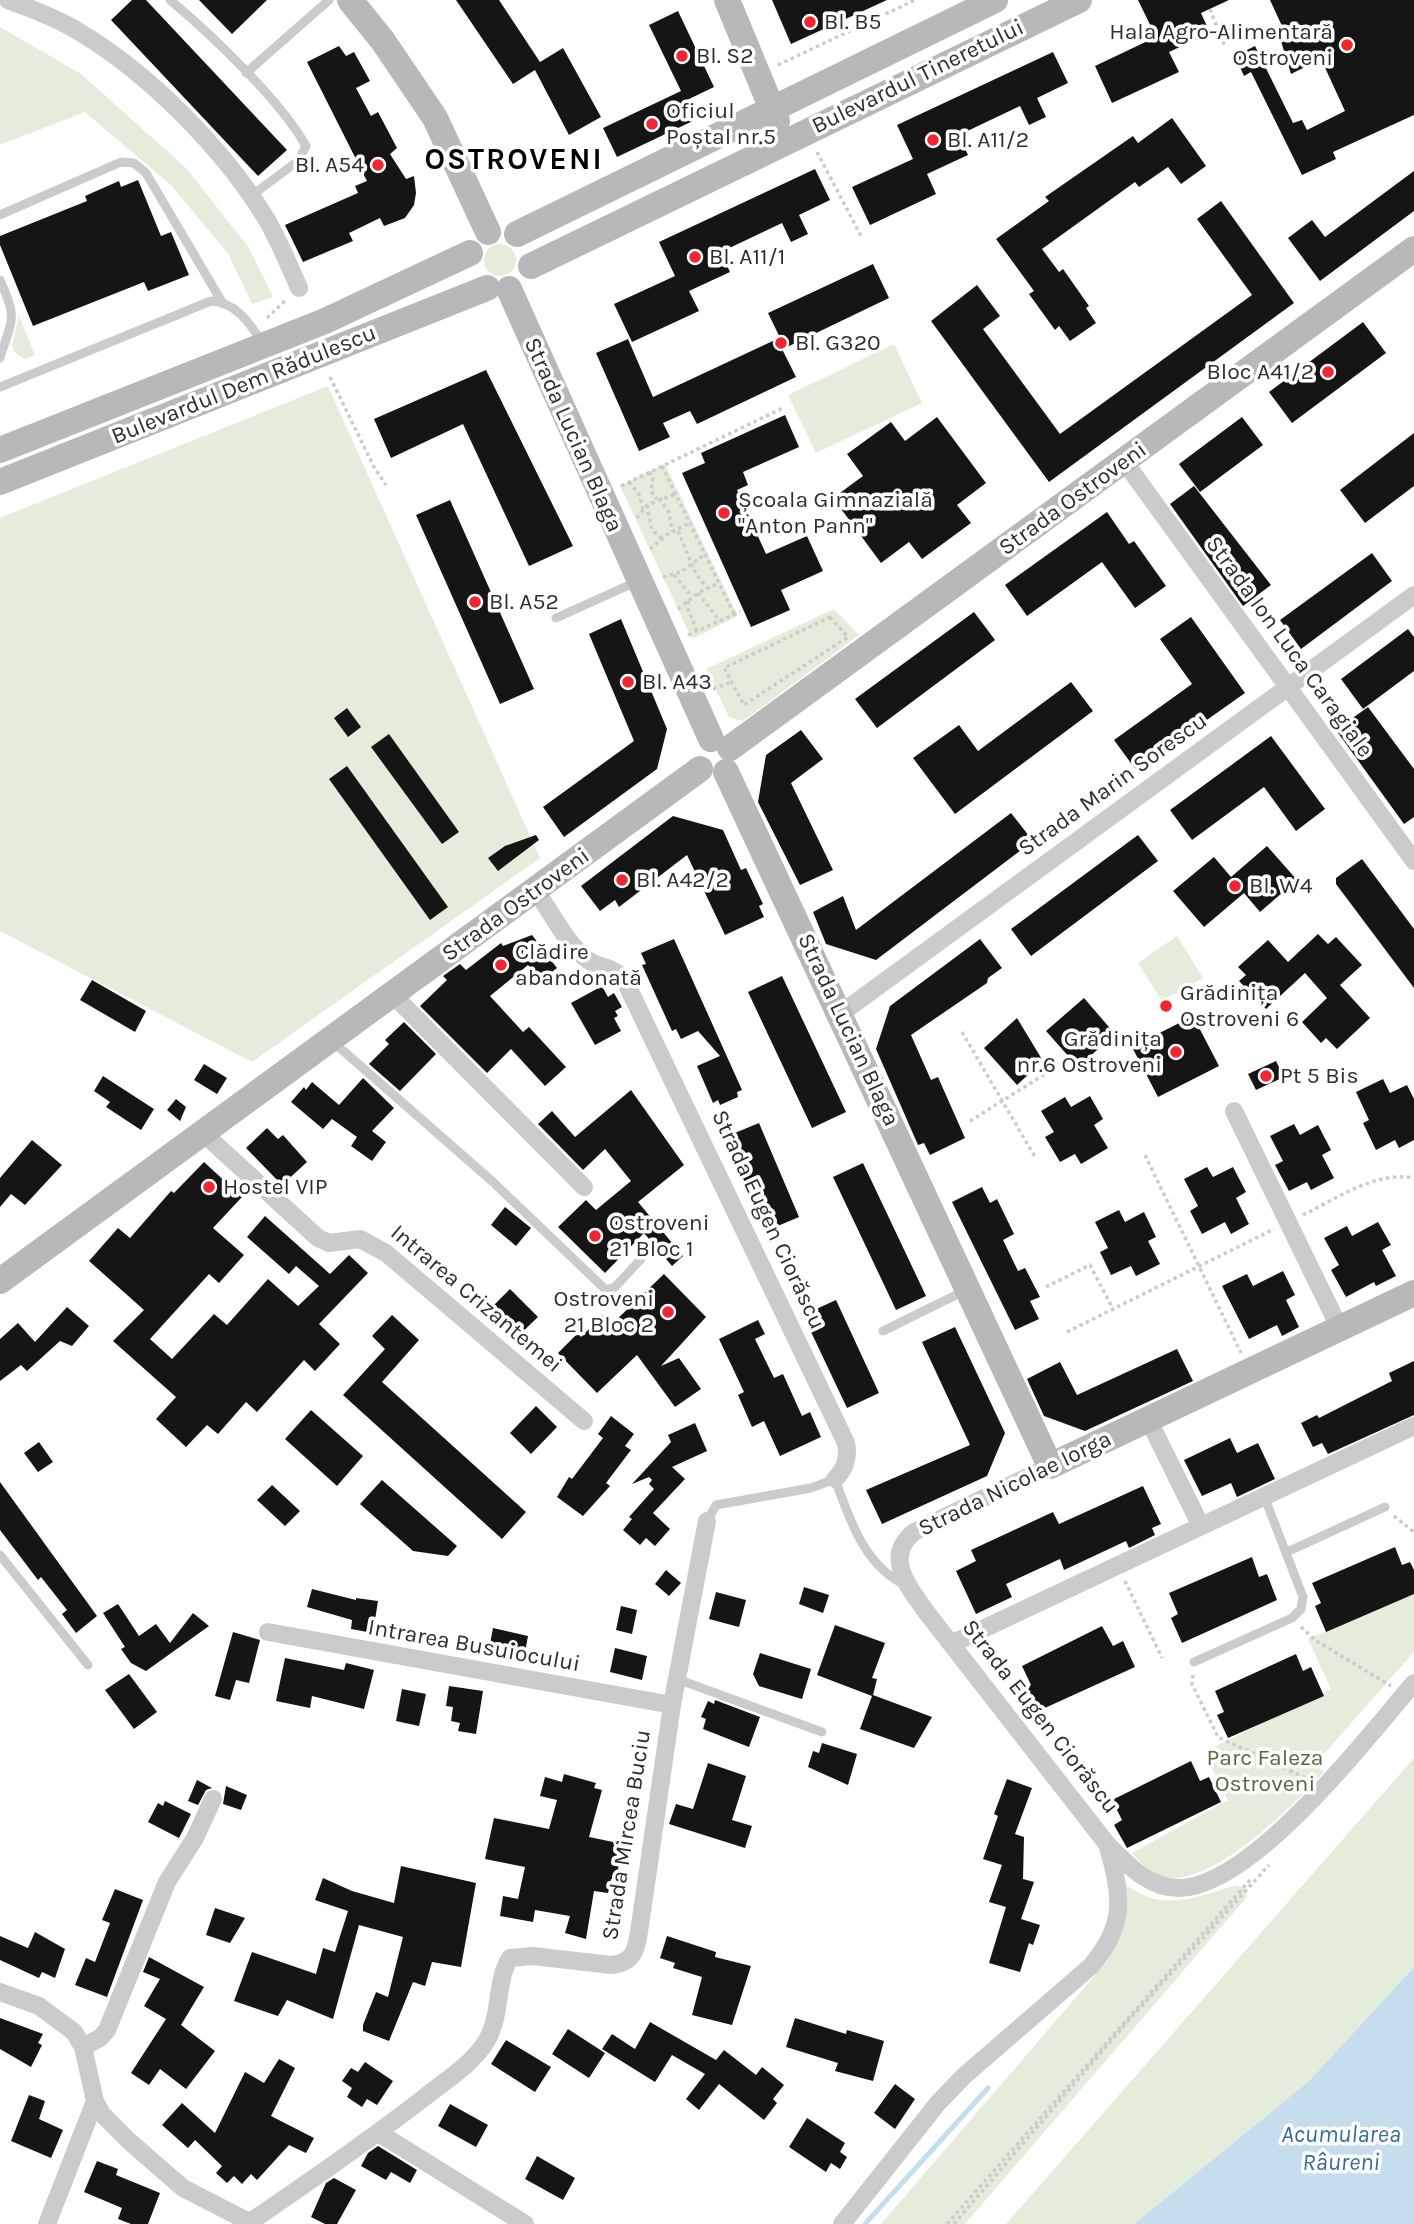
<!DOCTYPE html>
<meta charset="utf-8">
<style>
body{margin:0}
canvas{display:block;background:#fff}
</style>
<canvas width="1414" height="2224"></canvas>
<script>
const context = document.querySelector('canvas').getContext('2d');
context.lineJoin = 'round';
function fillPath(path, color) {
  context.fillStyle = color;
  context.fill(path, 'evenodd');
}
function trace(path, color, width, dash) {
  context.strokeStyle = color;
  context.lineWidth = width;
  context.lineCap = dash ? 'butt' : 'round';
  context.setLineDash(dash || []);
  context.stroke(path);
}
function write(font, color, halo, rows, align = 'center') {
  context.font = font + ' Karla,sans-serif';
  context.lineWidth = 7;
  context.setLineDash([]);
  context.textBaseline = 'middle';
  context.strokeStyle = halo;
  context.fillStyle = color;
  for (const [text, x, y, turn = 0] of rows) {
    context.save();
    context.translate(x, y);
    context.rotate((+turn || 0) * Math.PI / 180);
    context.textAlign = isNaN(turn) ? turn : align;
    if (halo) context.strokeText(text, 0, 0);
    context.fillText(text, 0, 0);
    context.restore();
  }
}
fillPath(new Path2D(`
 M0 27 81 74 186 168 249 248 273 297 252 304 229 255 172 186 85 112 0 145Z
 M484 260a16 16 0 1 1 32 0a16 16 0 1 1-32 0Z
 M19 316 35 355 25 359 15 353 12 345Z
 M894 344 922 403 816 453 788 395Z
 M328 386 540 858 252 1062 0 931V518Z
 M665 464 738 616 692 639 620 486Z
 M834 609 859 635 743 721 729 717 706 669Z
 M1177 936 1203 978 1162 1001 1138 963Z
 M1414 1592V1652L1315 1764 1324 1772C1294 1804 1209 1892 1161 1876 1150 1872 1140 1862 1132 1853L1228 1800 1204 1752 1331 1689 1308 1639Z
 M1414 1758V1967L1309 2081 1134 2224H1006Z
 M1122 1881C1158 1914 1196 1898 1236 1885L1244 1888 1247 1897 965 2224H881L1108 1960 1124 1922Z`), '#e4ecdb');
fillPath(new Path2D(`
 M1414 1967V2224H1134L1309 2081Z`), '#c6ddee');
trace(new Path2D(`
 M865 2224 988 2088`), '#c6ddee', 5);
fillPath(new Path2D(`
 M132 0H146L287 150 258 176 111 20Z
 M199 0H267L232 34Z
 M456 0H499L540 62 563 48 601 117 569 135 535 70 513 84Z
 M772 0H887L791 44Z
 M1138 0H1229L1201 13 1210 33 1169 52 1179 72 1112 103 1095 66 1156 37Z
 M1270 0H1414V115L1333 152 1336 159 1302 175 1251 72 1244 76 1235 56 1255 46 1293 123 1302 120 1307 130 1345 111 1321 59 1291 74 1277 28 1282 26Z
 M678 11 714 87 687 100 695 120 617 157 603 128 681 91 649 25Z
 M339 46 346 56 354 52 370 81 356 88 371 116 378 112 397 148 390 154 406 179 414 176 416 193 414 205 405 218 384 226 380 218 349 233 353 241 303 262 285 225 358 193 355 186 367 181 307 62Z
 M1053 52 1068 83 1037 98 1046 117 1029 125 1020 106 959 135 968 155 927 174 936 194 870 225 852 187 913 159 897 125Z
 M1172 118 1206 166 1181 184 1168 167 1139 187 1135 182 1042 249 1059 272 1063 269 1089 306 1086 308 1096 323 1070 341 1059 326 1055 330 1029 294 1034 291 996 239 1049 201 1045 197 1133 136 1138 143Z
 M815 169 830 200 799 215 808 234 791 242 782 223 721 252 730 272 689 291 699 311 632 342 614 304 675 276 659 242Z
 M1414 171V211L1320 281 1288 238 1312 220 1325 237Z
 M138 180 161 236 171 232 189 275 148 291 144 282 33 326 0 245V236L87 201 85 196 119 181 121 187Z
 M1221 201 1294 303 1049 482 931 321 977 285 1000 316 983 329 1060 434 1252 295 1197 219Z
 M873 264 889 298 785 348 768 313Z
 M1363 322 1386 353 1292 423 1269 392Z
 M628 339 653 397 777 339 796 377 697 424 690 411 663 423 670 437 639 451 596 353Z
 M486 370 573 546 529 566 463 424 391 458 374 419Z
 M785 415 799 447 743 472 748 485 737 490 766 554 807 536 823 571 781 590 790 610 751 627 682 473 705 463 701 453Z
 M937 417 986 483 957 505 971 523 922 559 909 542 881 563 833 498 863 476 847 454 891 422 905 441Z
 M1242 417 1263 445 1200 492 1179 464Z
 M1414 433V486L1365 523 1340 490Z
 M1194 486 1271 585 1243 606 1170 504Z
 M450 500 534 689 500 704 416 515Z
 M1107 512 1129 544 1134 541 1166 586 1135 608 1102 562 1027 616 1005 585Z
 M1372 553 1392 581 1301 649 1280 620Z
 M974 612 995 640 877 728 855 699Z
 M1191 617 1245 693 1136 770 1114 740 1192 684 1160 639Z
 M621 619 667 729 657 769 564 837 543 807 634 741 589 634Z
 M1408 629 1414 637V671L1363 709 1341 679Z
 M1071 682 1093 711 955 814 913 758 959 725 978 751Z
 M1368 707 1414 769V817L1404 824 1336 730Z
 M347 708 361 727 348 737 334 718Z
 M801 730 823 759 791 783 833 870 800 885 758 802 766 755Z
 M389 734 459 832 442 844 371 747Z
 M1271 736 1325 809 1296 831 1264 787 1192 840 1170 810Z
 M347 766 448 907 430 920 329 779Z
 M1011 813 1033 841 876 960 826 944 813 912 843 896 856 930Z
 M673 816 723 830 741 870 746 868 763 904 759 906 764 917 725 935 687 855 619 907 615 900 600 911 581 886Z
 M536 835 539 840 498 871 488 858 505 846Z
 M1138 835 1158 861 1031 956 1011 929Z
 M1267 846 1297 880 1260 912 1244 893 1204 927 1173 891 1214 857 1231 877Z
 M1362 859 1414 929V988L1336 884V878Z
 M1318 934 1328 944 1336 937 1362 965 1340 985 1370 1018 1337 1049 1326 1038 1321 1043 1302 1022 1327 998 1305 973 1266 1009 1239 981 1246 975 1238 967 1268 940 1288 962Z
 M532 935 557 968 540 981 528 965 490 996 523 1032 529 1027 566 1067 545 1086 511 1049 487 1073 420 1006 447 980 443 976 460 964 466 970 501 943 503 946Z
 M674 939 742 1090 737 1092 738 1097 720 1105 718 1100 713 1103 697 1066 720 1056 698 1031 681 1039 676 1029 672 1031 642 965 646 964 641 953Z
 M980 939 1002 968 988 978 987 983 911 1035 931 1080 938 1077 965 1138 930 1155 924 1143 918 1145 876 1049 890 1006Z
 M782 976 846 1112 812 1128 748 992Z
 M92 980 146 1011 135 1032 80 1000Z
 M602 986 608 997 614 993 622 1007 615 1011 618 1016 614 1018 621 1031 595 1045 571 1003Z
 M1084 998 1115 1034 1078 1067 1046 1031Z
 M1193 1016 1219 1066 1158 1097 1132 1047Z
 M1017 1018 1043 1061 1017 1085 984 1048Z
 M404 1022 436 1054 400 1091 369 1064 389 1044 385 1040Z
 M1276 1061 1284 1077 1256 1090 1248 1074Z
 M204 1064 227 1078 217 1094 194 1080Z
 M103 1076 154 1109 141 1130 106 1107 110 1102 94 1091Z
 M363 1078 394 1108 372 1131 386 1142 372 1161 351 1146 357 1137 332 1119 323 1129 291 1102 304 1087 306 1090 312 1082 339 1105Z
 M1383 1079 1390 1093 1407 1085 1414 1099V1140L1399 1148 1395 1140 1376 1150 1363 1123 1369 1120 1356 1092Z
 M631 1090 684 1165 638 1202 683 1256 672 1266 644 1233 605 1273 558 1227 586 1200 596 1210 631 1181 605 1149 583 1170 538 1124 552 1111 575 1137Z
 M1090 1096 1103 1119 1094 1125 1108 1148 1081 1164 1075 1154 1060 1162 1045 1137 1054 1132 1041 1111 1065 1097 1071 1107Z
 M176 1099 186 1107 180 1121 167 1110Z
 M759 1123 799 1217 766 1231 725 1137Z
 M1294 1124 1300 1135 1318 1125 1331 1150 1322 1155 1334 1178 1311 1190 1307 1182 1289 1191 1275 1165 1283 1161 1270 1136Z
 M267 1128 278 1139 283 1135 307 1162 282 1185 246 1148Z
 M32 1140 62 1165 25 1205 11 1194 0 1207V1178Z
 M204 1162 242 1197 213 1228 244 1255 219 1283 209 1274 150 1339 172 1359 214 1314 227 1325 268 1279 298 1306 319 1286 296 1266 289 1274 247 1237 265 1216 330 1274 349 1255 368 1273 319 1324 340 1344 315 1371 304 1360 257 1412 246 1402 218 1434 207 1425 186 1447 156 1419 176 1397 113 1341 144 1310 89 1261 118 1228 130 1238 171 1191 174 1193Z
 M863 1163 926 1296 896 1310 833 1177Z
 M1207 1167 1213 1177 1233 1167 1246 1192 1236 1198 1249 1224 1231 1234 1225 1222 1202 1234 1190 1211 1198 1206 1184 1179Z
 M982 1187 990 1203 997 1199 1014 1234 1003 1240 1018 1271 1025 1268 1040 1297 1030 1301 1039 1319 1015 1330 952 1202Z
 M505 1207 531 1228 516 1246 491 1225Z
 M1119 1210 1125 1222 1144 1212 1156 1237 1148 1241 1160 1264 1136 1276 1131 1266 1111 1275 1100 1252 1108 1248 1095 1222Z
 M1378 1222 1391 1245 1382 1250 1396 1276 1376 1286 1374 1282 1346 1297 1331 1270 1339 1265 1324 1238 1347 1226 1352 1236Z
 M1283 1271 1295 1295 1286 1300 1299 1327 1282 1336 1277 1325 1249 1339 1222 1286 1247 1274 1253 1286Z
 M664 1274 706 1317 661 1366 679 1358 701 1389 675 1407 637 1355 597 1393 558 1353 578 1333 581 1337 603 1315 612 1324Z
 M510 1289 538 1317 515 1339 488 1311Z
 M836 1300 879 1393 847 1408 803 1315Z
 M67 1307 89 1326 72 1346 60 1341 27 1371 21 1365 0 1381V1339L18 1323 35 1342Z
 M392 1315 419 1340 382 1382 526 1512 502 1539 343 1395 385 1349 372 1336Z
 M758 1320 765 1334 755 1339 774 1378 783 1374 802 1416 810 1412 821 1437 780 1456 764 1421 752 1427 738 1395 744 1392 719 1339Z
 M955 1327 1005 1433 987 1476 882 1524 866 1490 970 1445 922 1342Z
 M1177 1349 1193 1381 1085 1431 1044 1416 1027 1379 1060 1362 1077 1395Z
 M1414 1361V1415L1328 1454 1322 1443 1313 1447 1301 1423 1317 1415 1319 1418 1392 1381 1389 1373Z
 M536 1406 557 1427 531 1454 510 1433Z
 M311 1410 363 1456 337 1486 285 1439Z
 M611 1416 634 1434 625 1446 631 1450 606 1483 610 1486 583 1516 557 1497 569 1477 572 1479 603 1438 598 1434Z
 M695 1423 707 1451 672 1467 685 1479 653 1513 670 1529 655 1546 646 1538 640 1545 623 1530 632 1519 629 1517 654 1489 649 1484 652 1480 649 1477 632 1484 671 1442 668 1435Z
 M1230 1438 1237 1453 1258 1443 1275 1479 1237 1497 1231 1483 1202 1496 1184 1460Z
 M39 1442 53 1462 38 1472 24 1453Z
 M382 1480 457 1546 448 1556 413 1551 360 1504Z
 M0 1482 97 1616 76 1633 62 1614 67 1610 41 1577 38 1580 0 1530Z
 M272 1485 300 1511 285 1526 257 1500Z
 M1143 1486 1161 1524 1152 1528 1155 1535 1129 1548 1126 1541 1064 1570 1060 1559 1006 1584 1012 1597 976 1614 956 1571 976 1561 971 1550 1053 1512 1059 1524Z
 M1395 1547 1402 1565 1410 1562 1414 1570V1594L1326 1632 1315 1606 1321 1603 1312 1583Z
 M1252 1557 1259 1577 1267 1574 1277 1600 1182 1643 1171 1618 1178 1614 1169 1593Z
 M666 1570 681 1583 669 1596 655 1584Z
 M804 1587 829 1595 823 1613 799 1604Z
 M312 1589 356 1600V1598L378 1601 373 1633 351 1629 352 1620 307 1607Z
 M716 1592 746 1600 739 1627 709 1619Z
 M118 1604 139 1636 156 1624 170 1643 193 1613 209 1626 146 1671 131 1663 121 1649 125 1647 103 1613Z
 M621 1606 637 1610 632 1634 616 1630Z
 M835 1625 885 1643 872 1678 877 1679 873 1695 932 1717 914 1748 860 1729 872 1696 817 1675Z
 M1102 1626 1113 1646 1123 1641 1135 1667 1036 1712 1025 1689 1031 1685 1022 1666Z
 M493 1628 528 1636 524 1657 489 1649Z
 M233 1632 260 1640 249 1683 236 1680 230 1700 215 1696Z
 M615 1648 647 1656 642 1680 610 1672Z
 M760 1653 811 1669 802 1699 759 1686 753 1674Z
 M1296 1654 1303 1671 1311 1667 1324 1696 1228 1738 1217 1715 1224 1712 1215 1691Z
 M285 1658 344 1670 346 1663 374 1670 364 1709 312 1696 310 1708 276 1701Z
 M129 1674 157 1712 134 1729 105 1690Z
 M449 1686 483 1691 476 1734 458 1731 460 1723 451 1721 453 1707 446 1706Z
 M402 1689 426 1694 419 1726 396 1721Z
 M715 1700 760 1717 749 1747 703 1729 706 1719 701 1717 708 1701 714 1704Z
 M822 1743 857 1754 848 1785 808 1767 813 1751 819 1753Z
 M1191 1761 1200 1781 1209 1777 1221 1802 1127 1848 1114 1825 1122 1820 1112 1800Z
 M708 1763 746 1776 732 1820 752 1826 745 1848 669 1824 676 1804 693 1809Z
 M564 1774 596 1783 594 1788 602 1790 589 1837 623 1844 616 1880 611 1879 608 1893 594 1891 586 1939 565 1933 570 1916 535 1910 533 1922 500 1916 503 1896 518 1899 525 1867 485 1859 494 1818 549 1829 557 1800 540 1796 545 1777 562 1782Z
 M1007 1779 1032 1788 1015 1834 1024 1837 1023 1879 1034 1882 1021 1919 1040 1925 1033 1945 1029 1943 1020 1972 989 1963 1006 1907 989 1902 1002 1865 983 1859 998 1816 994 1814Z
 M197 1780 212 1788 206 1790 198 1805 188 1801Z
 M226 1786 247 1795 241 1810 223 1804Z
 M165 1801 191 1814 179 1838 148 1822 158 1803 163 1806Z
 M401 1866 476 1883 461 1967 432 1962 425 1986 413 1982 389 2041 363 2031V2025L376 1992 388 1997 403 1937 359 1925 333 2019 287 2000 278 2016 234 2001 252 1952 316 1974 323 1948 335 1952 348 1911 315 1900 323 1878 352 1891 394 1903Z
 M115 1889 143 1900 107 1997 75 1985 86 1958 95 1962 110 1923 102 1920Z
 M215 1908 245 1918 230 1943 206 1935Z
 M35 1932 65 1949 55 1978 42 1972 39 1978 0 1960V1936L28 1948Z
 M667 1936 716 1952 715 1957 751 1966 732 2025 692 2015 702 1977 673 1968 675 1963 660 1958Z
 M149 1957 204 1987 181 2025 215 2051 186 2089 160 2069 149 2085 131 2073 166 2019 144 2006 160 1979 143 1972Z
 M0 2018 43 2034 38 2043 42 2045 31 2067 0 2049Z
 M795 2018 846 2034 847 2030 884 2041 873 2081 835 2071 838 2063 786 2047Z
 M650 2022 716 2060 724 2050 756 2075 762 2067 784 2085 773 2099 777 2103 764 2120 719 2084 699 2110 686 2099 705 2074 672 2055 655 2082 602 2049 612 2034 635 2049Z
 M568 2029 605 2053 589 2078 552 2054Z
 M506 2040 551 2067 535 2092 491 2064Z
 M279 2059 295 2068 271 2116 314 2138 306 2153 289 2145 257 2180 251 2174 242 2184 234 2176 227 2183 216 2173 222 2166 195 2140 188 2148 162 2125 182 2103 215 2133 245 2072 264 2083Z
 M365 2062 393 2081 377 2105 367 2099 362 2107 347 2097 352 2088 342 2081 351 2068 358 2072Z
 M895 2084 915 2099 895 2129 874 2113Z
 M29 2095 45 2101 39 2119 63 2130 51 2158 11 2141Z
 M450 2104 488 2125 476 2147 438 2126Z
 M807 2118 845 2143 840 2152 847 2157 840 2169 831 2163 826 2172 789 2147Z
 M378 2146 417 2170 410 2183 391 2172 386 2180 361 2166 368 2153Z
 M537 2156 575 2178 563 2200 525 2179Z
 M97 2161 118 2169 116 2175 160 2193 148 2224H131L118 2219 122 2208 84 2192Z
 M334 2178 356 2190 337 2224H325L311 2217 326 2183Z`), '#151515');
trace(new Path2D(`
 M1210 9 1225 47
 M778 65 915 0
 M817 152 861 236
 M267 318 287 299
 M330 377 374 467 386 485
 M662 466 734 614
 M649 472 653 478 651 491 657 499
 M629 482 639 494 643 509
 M621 486 783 408
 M660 498 669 513 672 531
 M647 505 652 530 662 539
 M637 518 647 505 676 494
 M678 531 695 572 707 588
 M650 549 668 534 689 523
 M674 575 692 597
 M663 577 681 572 705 554
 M698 593 720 621
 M688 601V609L697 631
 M678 609 698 593 719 583
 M830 617 848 637 744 705 724 668Z
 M688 635 740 612
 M713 689 731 682
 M962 1032 1035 1157
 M970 1121 1066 1061
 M1145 1155 1241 1353
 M1303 1215C1338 1198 1375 1171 1414 1178
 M1046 1287 1090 1265 1113 1309
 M1067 1332 1274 1229
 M1394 1516 1414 1532
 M1125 1581 1162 1658
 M1301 1627 1315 1640 1391 1686
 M1193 1675 1192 1684 1218 1737 1308 1779
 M947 2224 1250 1880
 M954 2224 1128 2021 1269 1865`), '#cbcbcb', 3.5, [3.5, 3.5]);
trace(new Path2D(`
 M170 0C211 34 281 101 306 146L298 161 251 196
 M246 73 329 0
 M0 215 121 162 134 163 146 173 222 302
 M0 280C18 320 12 318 0 358
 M0 387 211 301C235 302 249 322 261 341
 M556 618 638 581
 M332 1041 493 1182 606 1290 615 1287 641 1259
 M883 1331 966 1290
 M707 1521 716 1505 811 1488 835 1479C850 1520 864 1566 907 1586
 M1287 1552 1385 1507
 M0 1555 88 1665
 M1194 1662 1292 1618 1301 1609 1303 1597 1264 1496
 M677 1679 822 1732`), '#cbcbcb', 9);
trace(new Path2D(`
 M8 0C31 9 55 17 76 30 148 72 224 149 267 220 279 241 289 265 299 288
 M1124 461 1414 861
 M536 891C551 912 565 941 585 958 599 970 615 964 626 983L846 1443C849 1458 845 1469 835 1479
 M393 995 584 1187
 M840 1014 1414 595
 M1234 1111 1340 1329
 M202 1132 318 1238 329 1243 360 1239 386 1253 584 1421
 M1148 1419 1201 1526
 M1050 1466 914 1532C883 1557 909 1588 927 1613L1107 1844C1127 1864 1148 1888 1179 1888 1253 1887 1367 1737 1414 1683
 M268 1632 672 1705
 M951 1644 1414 1426
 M0 1992 39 2006 74 2032 83 2047 95 2101 102 2114 129 2141 183 2188 253 2224
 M83 2047 100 2038 107 2030 167 1882 195 1838 213 1799
 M379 2133 525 2224
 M250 2222C309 2182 368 2141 425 2097 446 2080 473 2064 487 2040 502 2014 495 1982 510 1958L533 1956 611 1965C633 1963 636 1951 639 1932L672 1705 707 1521
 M47 2224 95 2101
 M842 2224 938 2103 964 2076 1091 1966C1126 1925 1122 1897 1108 1847`), '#cbcbcb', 18);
trace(new Path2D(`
 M350 0 383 41 435 118 488 232
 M727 0 777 121
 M517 234 995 0
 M531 266 1079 0
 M509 289 711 739
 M0 450 325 321 470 253
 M0 482 487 288
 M730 748 1414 249
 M726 772 1050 1466 1414 1293
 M0 1281 700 769`), '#b8b8b8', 26);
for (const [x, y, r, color] of [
 [810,22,7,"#f0252f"],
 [1347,45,7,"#f0252f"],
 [682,56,7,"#f0252f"],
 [652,124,7,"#f0252f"],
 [933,140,7,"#f0252f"],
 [378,165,7,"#f0252f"],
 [695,257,7,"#f0252f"],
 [781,343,7,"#f0252f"],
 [1328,372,7,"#f0252f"],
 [724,513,7,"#f0252f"],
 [475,602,7,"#f0252f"],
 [628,682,7,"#f0252f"],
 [622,880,7,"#f0252f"],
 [1235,886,7,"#f0252f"],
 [501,965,7,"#f0252f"],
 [1166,1006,7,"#f0252f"],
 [1176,1052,7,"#f0252f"],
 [1266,1076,7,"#f0252f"],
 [209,1187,7,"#f0252f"],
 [595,1236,7,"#f0252f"],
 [668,1312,7,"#f0252f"]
]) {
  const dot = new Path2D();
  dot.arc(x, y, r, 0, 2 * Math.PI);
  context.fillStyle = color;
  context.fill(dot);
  trace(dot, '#fff', 2.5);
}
write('23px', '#2e2e2e', '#fff', [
 ["Bl. B5",824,22],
 ["Hala Agro-Alimentară",1333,32,"right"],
 ["Ostroveni",1333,58,"right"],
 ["Bl. S2",696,56],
 ["Oficiul",666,111],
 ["Poștal nr.5",666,137],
 ["Bl. A11/2",947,140],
 ["Bl. A54",364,165,"right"],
 ["Bl. A11/1",709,257],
 ["Bl. G320",795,343],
 ["Bloc A41/2",1314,372,"right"],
 ["Școala Gimnazială",738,500],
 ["\"Anton Pann\"",738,526],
 ["Bl. A52",489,602],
 ["Bl. A43",642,682],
 ["Bl. A42/2",636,880],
 ["Bl. W4",1249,886],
 ["Clădire",515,952],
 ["abandonată",515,978],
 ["Grădinița",1180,993],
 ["Ostroveni 6",1180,1019],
 ["Grădinița",1162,1039,"right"],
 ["nr.6 Ostroveni",1162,1065,"right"],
 ["Pt 5 Bis",1280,1076],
 ["Hostel VIP",223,1187],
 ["Ostroveni",609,1223],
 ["21 Bloc 1",609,1249],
 ["Ostroveni",654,1299,"right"],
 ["21 Bloc 2",654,1325,"right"]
], 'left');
write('23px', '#2e2e2e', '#fff', [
 ["Bulevardul Tineretului",918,77,-26],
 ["Bulevardul Dem Rădulescu",244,385,-22],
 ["Strada Lucian Blaga",573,435,66],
 ["Strada Ostroveni",1073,499,-36],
 ["Strada Ion Luca Caragiale",1289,647,54],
 ["Strada Marin Sorescu",1113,785,-36],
 ["Strada Ostroveni",516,905,-36],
 ["Strada Lucian Blaga",848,1030,65],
 ["Strada Eugen Ciorăscu",768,1220,65],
 ["Intrarea Crizantemei",476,1299,40],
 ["Strada Nicolae Iorga",1015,1484,-26],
 ["Intrarea Busuiocului",474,1646,10],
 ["Strada Eugen Ciorăscu",1040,1717,52],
 ["Strada Mircea Buciu",627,1835,-81]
]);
write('23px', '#4f6c39', '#fff', [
 ["Parc Faleza",1265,1758],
 ["Ostroveni",1265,1784]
]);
write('italic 24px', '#376e95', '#fff', [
 ["Acumularea",1341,2135],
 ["Râureni",1341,2163]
]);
context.letterSpacing = '2px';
write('bold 30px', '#000', '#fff', [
 ["OSTROVENI",514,160]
]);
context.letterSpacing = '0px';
</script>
